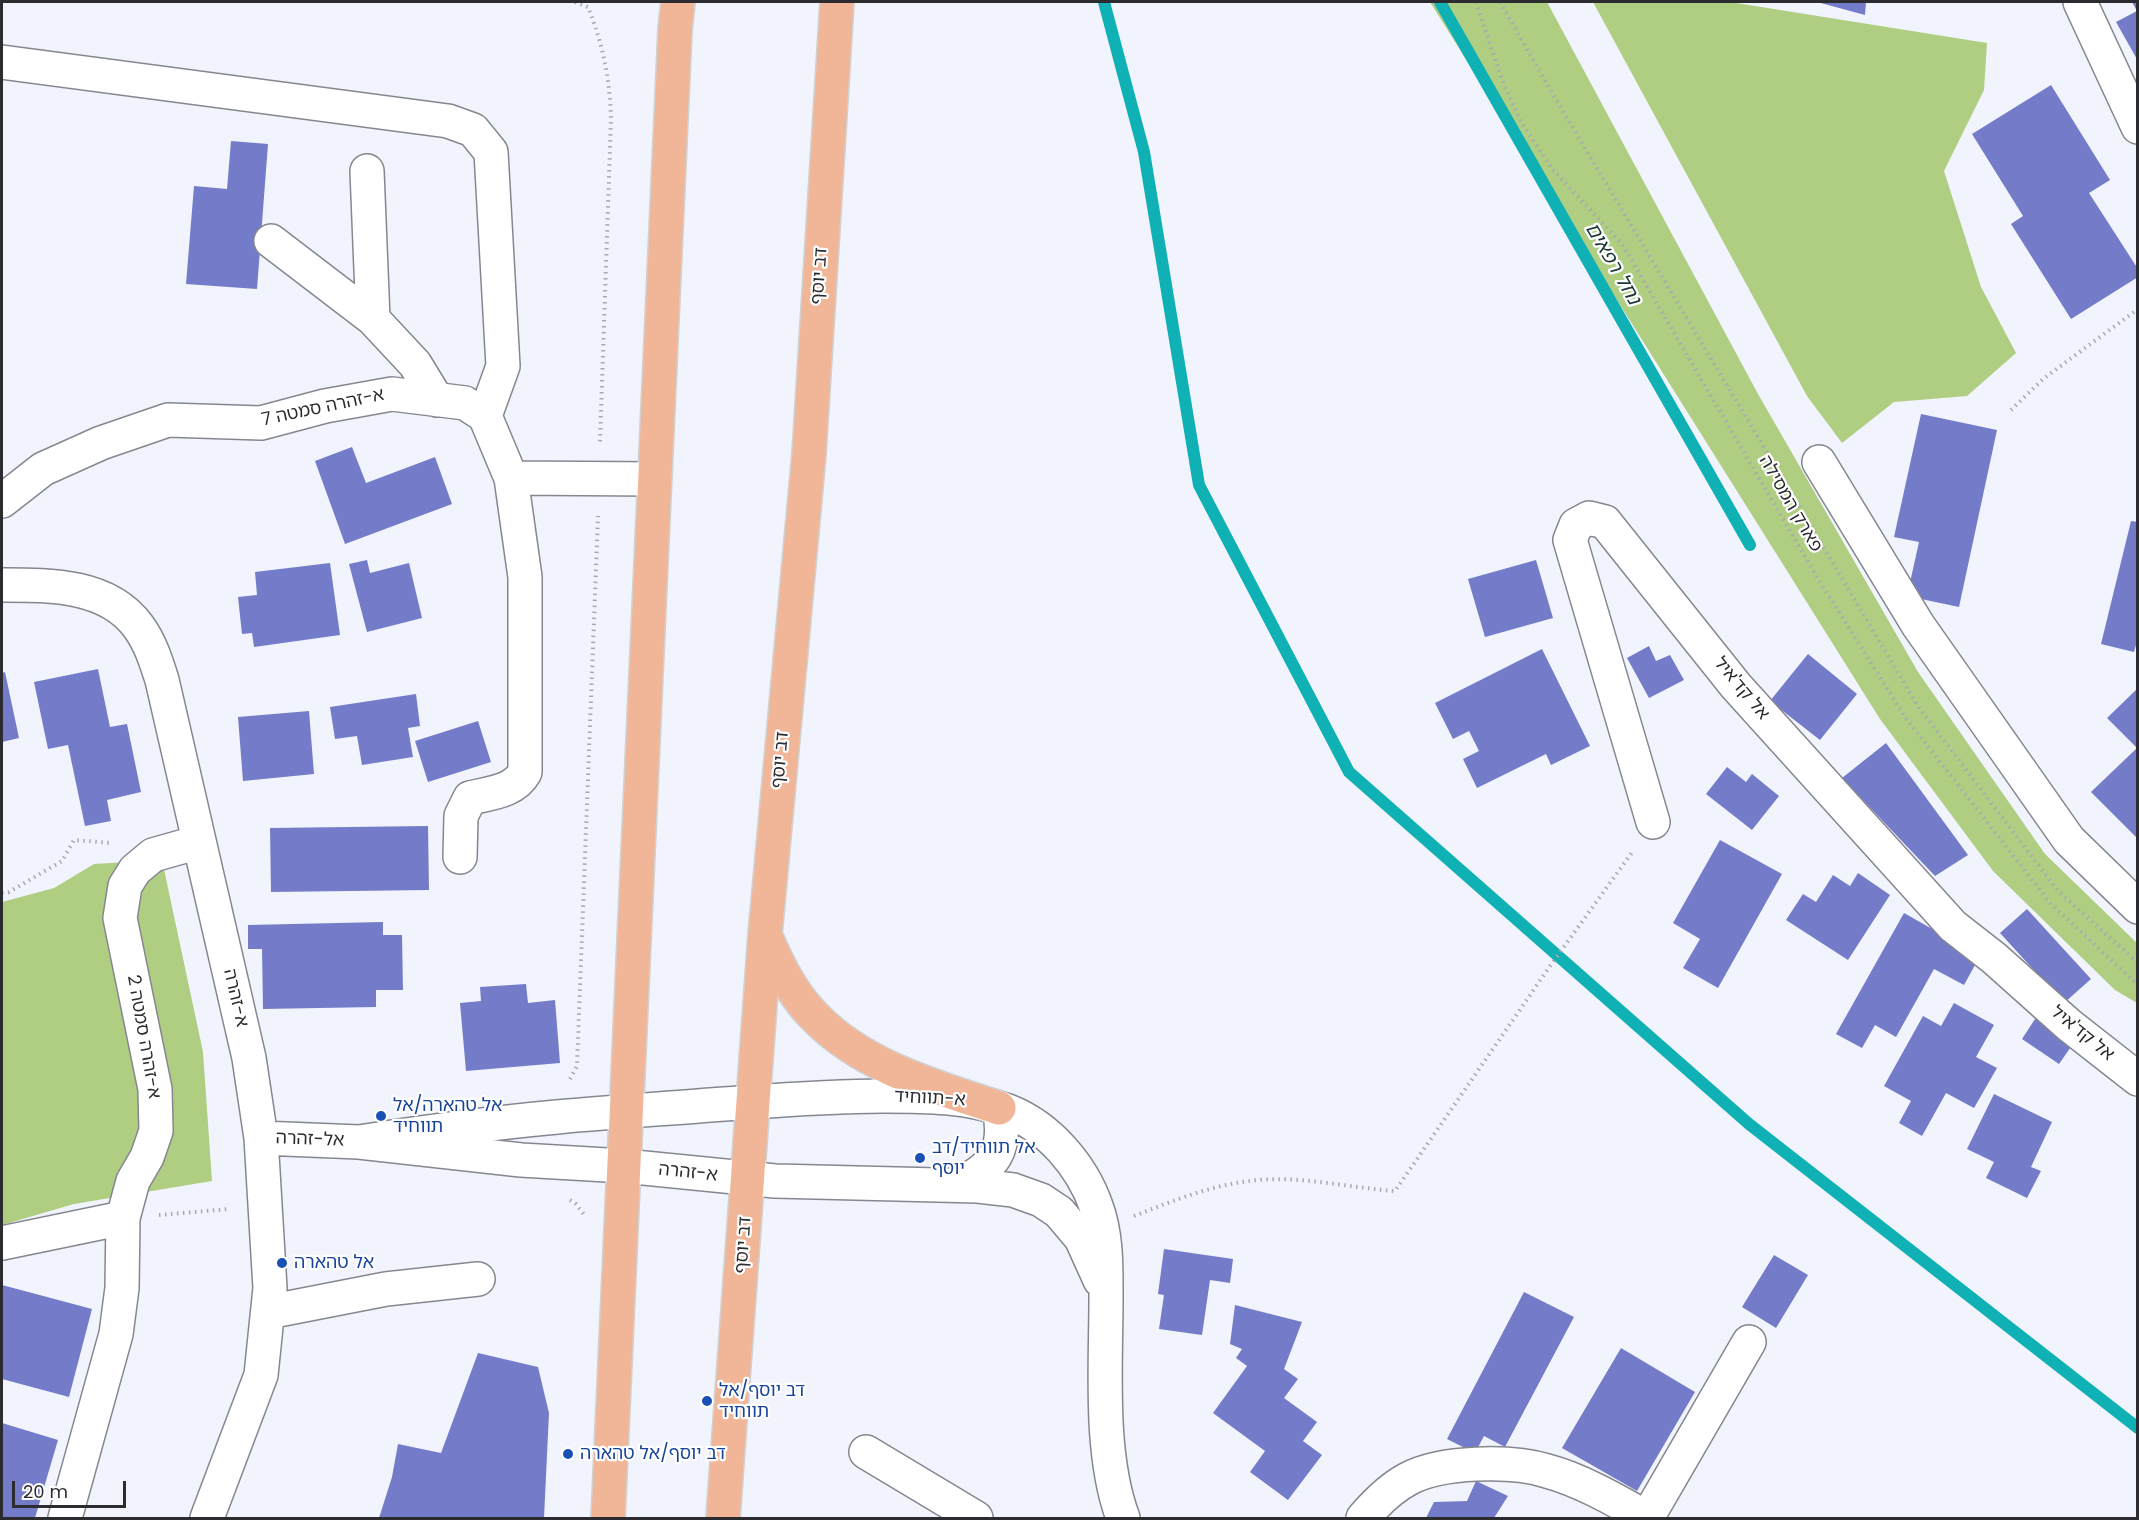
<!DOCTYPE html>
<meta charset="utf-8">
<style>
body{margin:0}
#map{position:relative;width:2139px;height:1520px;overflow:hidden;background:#f1f3fd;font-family:Poppins,sans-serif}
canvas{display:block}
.frame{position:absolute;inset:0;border:3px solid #2c2c30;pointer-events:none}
.scale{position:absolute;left:12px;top:1481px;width:114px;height:27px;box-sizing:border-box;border:3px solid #2c2c30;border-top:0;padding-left:8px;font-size:18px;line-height:21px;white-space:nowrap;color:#2c2c30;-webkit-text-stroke:4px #fff;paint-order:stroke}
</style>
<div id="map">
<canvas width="2139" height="1520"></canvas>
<div class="frame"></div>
<div class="scale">20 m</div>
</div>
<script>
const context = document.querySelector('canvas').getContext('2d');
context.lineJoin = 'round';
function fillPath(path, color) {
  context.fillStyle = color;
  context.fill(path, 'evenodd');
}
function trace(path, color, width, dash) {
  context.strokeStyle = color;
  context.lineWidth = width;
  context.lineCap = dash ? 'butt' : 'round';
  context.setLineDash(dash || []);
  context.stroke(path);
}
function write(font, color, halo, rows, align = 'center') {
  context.font = font + ' Poppins,"Noto Sans Hebrew",sans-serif';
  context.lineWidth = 4.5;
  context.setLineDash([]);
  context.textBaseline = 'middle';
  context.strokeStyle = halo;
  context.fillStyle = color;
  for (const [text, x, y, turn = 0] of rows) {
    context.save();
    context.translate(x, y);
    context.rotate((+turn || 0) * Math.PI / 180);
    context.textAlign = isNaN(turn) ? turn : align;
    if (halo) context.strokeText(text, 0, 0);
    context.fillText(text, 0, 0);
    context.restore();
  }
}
fillPath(new Path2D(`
 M1430 2H1547L1758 394 1918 672 2045 854 2137 943V1003L2115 990 1993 871 1880 719Z
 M1593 2H1730L1987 43 1984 90 1944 171 1981 287 2016 353 1967 396 1894 402 1842 443 1807 396Z
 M162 860 203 1052 212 1181 74 1204 2 1225V902L54 888 94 864Z`), '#afce82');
trace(new Path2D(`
 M1104 2 1144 152 1199 485 1349 772 1749 1124 2138 1428
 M1440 2 1750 545`), '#10b1b5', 12);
fillPath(new Path2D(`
 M1817 2H1866L1865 15Z
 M2132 2H2138V61L2116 22 2137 11Z
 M2051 85 2110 180 2089 193 2138 269V277L2071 319 2011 224 2023 216 1972 134Z
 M231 141 268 144 257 289 186 284 194 186 227 189Z
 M1921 414 1997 430 1959 607 1907 596 1919 542 1894 537Z
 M352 447 366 483 435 457 452 504 345 544 315 461Z
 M2131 521 2138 522V638L2134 652 2101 644Z
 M367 560 370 573 409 563 422 618 367 632 349 564Z
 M1536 560 1553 618 1485 637 1468 579Z
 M330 563 340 635 254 647 252 633 242 634 238 597 257 595 255 572Z
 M1649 646 1656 661 1670 655 1684 680 1649 698 1627 658Z
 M1542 649 1590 746 1551 765 1546 754 1477 788 1463 759 1479 751 1469 731 1453 739 1435 703Z
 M1808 654 1857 694 1820 740 1770 701Z
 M98 669 110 727 127 724 141 792 107 800 111 821 85 826 68 745 48 749 34 682Z
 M5 672 19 738 2 742V673Z
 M2138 688V839L2091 792 2137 748 2107 718Z
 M416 694 420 726 408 728 413 757 362 765 357 736 335 739 330 707Z
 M309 711 314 774 243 781 238 717Z
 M478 721 491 762 428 782 415 741Z
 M1886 743 1968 855 1935 876 1842 778Z
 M1727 767 1746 782 1752 774 1779 796 1752 830 1706 794Z
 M428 826 429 890 271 892 270 828Z
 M1720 840 1782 874 1718 988 1683 968 1700 939 1673 923Z
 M1858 873 1890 895 1848 960 1786 920 1803 894 1816 902 1833 875 1850 886Z
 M2027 909 2091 979 2064 1003 2000 933Z
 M1904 913 1980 956 1964 985 1934 969 1896 1037 1875 1025 1862 1048 1836 1034Z
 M383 922V935H402L403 990H376V1007L263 1009 262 949H248V925Z
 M526 984 528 1003 555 1000 560 1063 466 1071 460 1003 481 1001 480 987Z
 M1954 1003 1994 1025 1976 1057 1997 1068 1974 1108 1946 1093 1922 1136 1899 1123 1911 1101 1884 1086 1923 1016 1941 1026Z
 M2037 1016 2075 1041 2059 1064 2022 1039Z
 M1994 1094 2052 1122 2031 1167 2041 1171 2027 1198 1986 1178 1994 1162 1967 1149Z
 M1164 1249 1233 1259 1230 1283 1210 1280 1202 1335 1159 1329 1164 1295 1158 1294Z
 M1774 1255 1808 1275 1776 1328 1742 1307Z
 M2 1285 92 1309 69 1397 2 1379Z
 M1524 1292 1574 1317 1505 1447 1484 1436 1475 1453 1447 1439Z
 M1235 1305 1302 1322 1284 1369 1298 1379 1284 1398 1317 1422 1303 1441 1322 1455 1288 1500 1250 1472 1265 1451 1213 1413 1247 1366 1236 1358 1242 1349 1230 1344Z
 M1621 1348 1695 1392 1637 1491 1562 1448Z
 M478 1353 538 1367 549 1413 544 1518H379L392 1477 398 1444 441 1453Z
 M2 1423 58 1440 35 1518H2Z
 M1476 1481 1508 1496 1494 1518H1426L1434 1502 1467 1501Z`), '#747cc9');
const minor = new Path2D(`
 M2080 2 2138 127
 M2 62 448 121 473 130 491 152 503 366 485 416
 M367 171 373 319
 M271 241 373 319 415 364 437 400
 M1819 462 1918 625 2069 840 2138 907
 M511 478 654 479
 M2 501 43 469 101 443 168 420 261 423 325 406 392 394 465 403 485 416 511 478 525 577V772C514 792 490 793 470 798L461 816 460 857
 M2 585C49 585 107 584 138 626 150 642 156 661 162 680L249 1058 261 1138 270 1288 261 1375 207 1518
 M1653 822 1570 540 1576 525 1589 518 1605 522 1736 686 1953 926 1994 958 2069 1025 2138 1079
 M261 1138 359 1142 521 1160 624 1166 775 1181 978 1186 1013 1190 1041 1200 1059 1212 1081 1238 1100 1280
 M359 1142C425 1132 491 1123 557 1117 608 1112 660 1109 711 1105 769 1101 825 1096 883 1096 926 1096 967 1096 1008 1111 1049 1127 1082 1166 1096 1206 1107 1235 1106 1268 1106 1299 1106 1367 1099 1454 1123 1518
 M957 1185C994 1168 1008 1150 999 1108
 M2 1243 123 1218
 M268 1312 386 1289 478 1279
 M866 1452 976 1518
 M65 1518 116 1334 122 1288 123 1218 133 1181 147 1157 156 1131 155 1089 120 918 125 886 135 870 153 855 199 842
 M1363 1518C1375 1504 1391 1488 1408 1479 1441 1461 1512 1460 1547 1471 1581 1480 1617 1501 1647 1518
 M1647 1518 1749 1342`);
const major = new Path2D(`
 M766 937C778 966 793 996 816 1018 864 1067 936 1087 999 1108
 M608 1518 675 30 678 2
 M723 1518 765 935 809 454 837 2`);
trace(minor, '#858790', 36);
trace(major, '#d1d1d1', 36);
trace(new Path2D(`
 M575 2 588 7C603 44 610 80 611 119L600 442
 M1476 2 1502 80 1522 124 1553 170 1622 244 1817 577 1905 717 2051 904 2138 985
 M1500 2 1555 98 1786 484
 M2011 410 2043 379 2138 309
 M1799 506 1917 705 2058 891 2138 963
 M2 893 9 892 62 861 74 840 111 843
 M570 1079 577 1066 598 516
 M570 1200 576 1204 585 1216
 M159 1215 230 1209
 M1134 1216C1175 1200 1214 1184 1258 1180 1304 1176 1350 1188 1395 1191L1548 969 1633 851`), '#a7a9b0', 4, [1.5, 4.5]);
trace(minor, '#fff', 33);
trace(major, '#f1b697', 33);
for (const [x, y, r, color] of [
 [381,1116,6,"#1a4fb4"],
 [920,1158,6,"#1a4fb4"],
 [282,1263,6,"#1a4fb4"],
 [707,1401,6,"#1a4fb4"],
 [568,1454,6,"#1a4fb4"]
]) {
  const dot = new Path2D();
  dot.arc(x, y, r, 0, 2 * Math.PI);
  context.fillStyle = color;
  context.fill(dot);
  trace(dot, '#fff', 2);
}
write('18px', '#2c2c30', '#fff', [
 ["דב יוסף",820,276,-86],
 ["א-זהרה סמטה 7",323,408,-12],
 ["פארק המסילה",1790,504,60],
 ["אל קד'איל",1741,689,50],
 ["דב יוסף",781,760,-85],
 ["א-זהרה",235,998,77],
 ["אל קד'איל",2082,1034,39],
 ["א-זהרה סמטה 2",143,1037,80],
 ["א-תווחיד",930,1099,3],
 ["אל-זהרה",310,1140,2],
 ["א-זהרה",688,1173,6],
 ["דב יוסף",744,1245,-86]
]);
write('18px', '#164399', '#fff', [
 ["אל טהארה/אל",393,1106],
 ["תווחיד",393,1127],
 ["אל תווחיד/דב",932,1148],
 ["יוסף",932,1169],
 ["אל טהארה",294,1263],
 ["דב יוסף/אל",719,1391],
 ["תווחיד",719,1412],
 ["דב יוסף/אל טהארה",580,1454]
], 'left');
write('italic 20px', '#1e3535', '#fff', [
 ["נחל רפאים",1612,264,60]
]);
</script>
